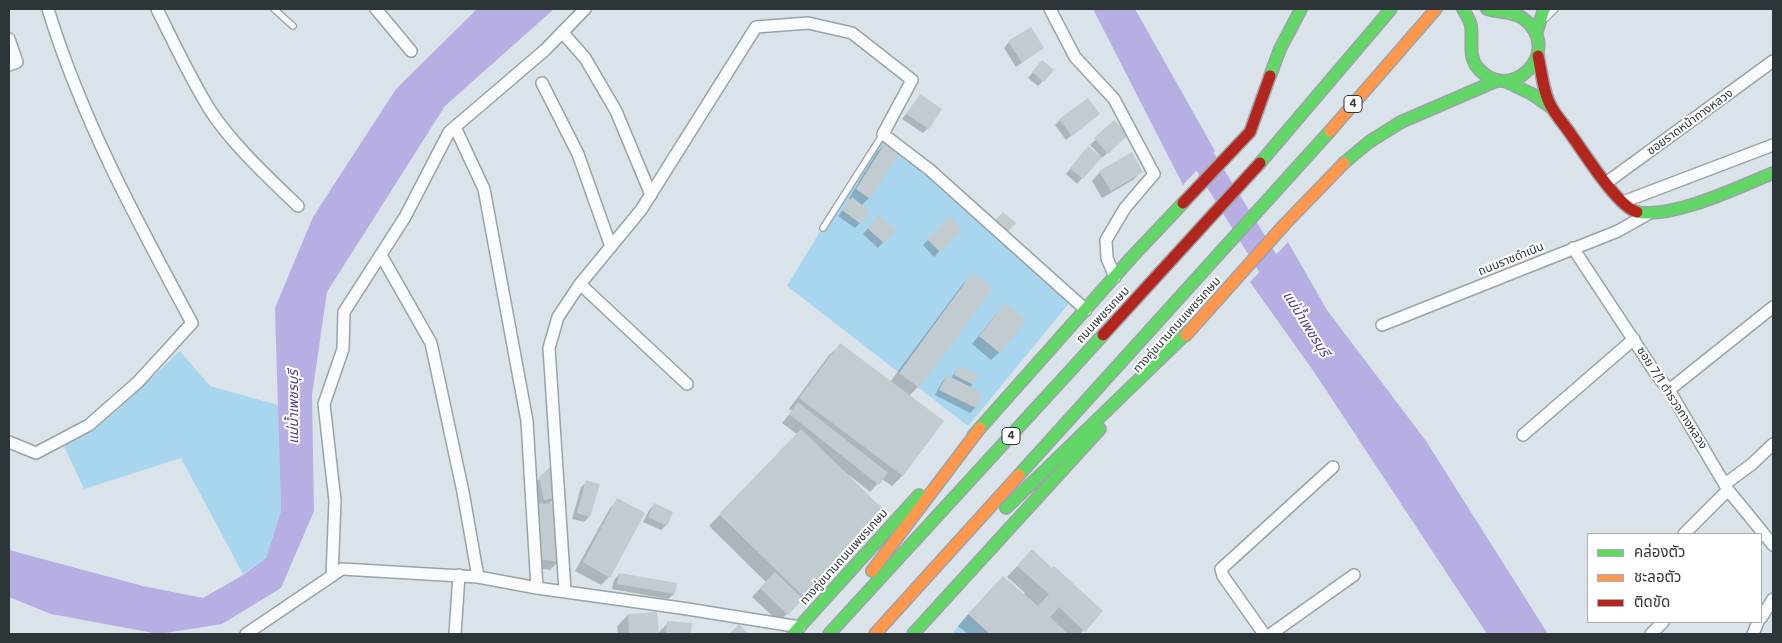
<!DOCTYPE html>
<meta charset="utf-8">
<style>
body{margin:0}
#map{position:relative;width:1782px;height:643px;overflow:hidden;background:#d9e3e9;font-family:Inter,"Noto Sans Thai",sans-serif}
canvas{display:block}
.frame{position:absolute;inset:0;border:10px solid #2e3539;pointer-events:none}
.legend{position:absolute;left:1587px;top:533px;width:175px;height:90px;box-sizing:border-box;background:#fff;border:1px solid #abaeb0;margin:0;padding:6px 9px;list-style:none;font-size:15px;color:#2e3539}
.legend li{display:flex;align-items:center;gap:10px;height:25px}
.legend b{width:25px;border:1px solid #abaeb0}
</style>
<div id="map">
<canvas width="1782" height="643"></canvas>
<div class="frame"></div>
<ul class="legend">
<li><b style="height:6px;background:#63d668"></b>คล่องตัว</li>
<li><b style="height:6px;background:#ff974d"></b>ชะลอตัว</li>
<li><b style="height:6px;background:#b3261e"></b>ติดขัด</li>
</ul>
</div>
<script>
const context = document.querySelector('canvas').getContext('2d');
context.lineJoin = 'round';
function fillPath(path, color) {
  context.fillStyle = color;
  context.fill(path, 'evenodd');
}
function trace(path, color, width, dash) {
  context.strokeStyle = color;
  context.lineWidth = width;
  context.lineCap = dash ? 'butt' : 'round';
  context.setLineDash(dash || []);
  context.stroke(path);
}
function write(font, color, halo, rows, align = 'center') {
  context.font = font + ' Inter,"Noto Sans Thai",sans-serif';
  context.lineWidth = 4;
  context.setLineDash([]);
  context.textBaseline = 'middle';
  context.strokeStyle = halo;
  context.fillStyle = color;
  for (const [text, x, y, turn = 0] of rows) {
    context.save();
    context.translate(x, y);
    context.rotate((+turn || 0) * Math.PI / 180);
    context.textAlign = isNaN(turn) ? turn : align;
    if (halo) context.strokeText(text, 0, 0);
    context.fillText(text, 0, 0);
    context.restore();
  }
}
fillPath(new Path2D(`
 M884 126 1076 295 968 426 787 286Z
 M180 351 210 386 278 405 281 511 266 558 243 574 181 458 84 489 63 444 89 433 115 412Z
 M968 614 990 634H952Z`), '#a9d6ef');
fillPath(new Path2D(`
 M477 9H554L445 106 327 292 312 395 314 511 281 588 222 624 159 634 51 614 9 597V550L143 586 203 598 243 575 266 558 281 511 275 308 313 217 396 89Z
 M1093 9H1135L1215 151 1183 185Z
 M1288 242 1327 310 1426 441 1548 634H1487L1314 372 1250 282Z`), '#b7afe4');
fillPath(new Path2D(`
 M1009 42 1042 48 1016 67 1004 48Z
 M1037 67 1043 81 1038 86 1028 78Z
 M920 96 928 128 923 133 902 119Z
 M1098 114 1066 140 1055 125 1060 120Z
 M1114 122 1126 135 1102 158 1101 156 1077 184 1066 174 1083 153 1098 156 1100 155 1090 145Z
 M885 144 869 198 861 206 860 223 855 228 838 216 851 200 849 198 877 152Z
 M1142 171 1133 180 1102 198 1092 181 1100 172Z
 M950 218 961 230 934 257 923 245Z
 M873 222 894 230 878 248 863 234Z
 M972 275 991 288 918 387 909 396 903 475 892 486 882 479 870 492 849 475 847 476 885 514 779 622 752 597 766 582 709 526 798 435 782 423 792 411 789 409 829 355 840 345 890 382 962 285Z
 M997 313 1000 352 991 360 972 344Z
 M959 367 978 376 970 388 982 394 975 408 970 413 935 395 942 382 947 376 951 378Z
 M553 466 555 498 548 505 558 562 550 570 532 567 539 505 534 484Z
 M587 482 589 517 584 522 572 519 581 487Z
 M618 500 609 577 601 585 575 571 610 508Z
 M654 505 666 525 661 530 643 522 649 510Z
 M1021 562 1102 611 1080 634H968L958 626 992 588 1023 595 1025 593 1007 577Z
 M619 574 675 584 674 594 668 599 612 589 614 580Z
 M628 615 658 633 668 623 691 624 690 634H618L617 626Z`), '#0003');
trace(new Path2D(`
 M1188 134 1285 291`), '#b7afe4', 24);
fillPath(new Path2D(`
 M1031 27 1044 48 1022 63 1008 41Z
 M1042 60 1054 70 1044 82 1032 72Z
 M920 94 942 109 929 129 906 114Z
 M1088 98 1100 114 1072 136 1059 119Z
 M1114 120 1128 135 1108 154 1094 138Z
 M885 143 900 152 870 199 856 189Z
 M1088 146 1102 157 1083 179 1070 168Z
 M1132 152 1143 172 1111 191 1099 171Z
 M852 197 870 211 861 224 842 210Z
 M1003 212 1016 223 1006 234 993 222Z
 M879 215 896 230 884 243 867 228Z
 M950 216 963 230 940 252 927 239Z
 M972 273 993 288 919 388 899 373Z
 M1005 303 1027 320 1000 353 979 336Z
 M840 343 944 421 903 476 799 398Z
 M959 365 979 375 974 385 954 375Z
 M947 375 984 394 976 408 939 390Z
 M798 402 888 473 879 485 789 414Z
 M801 429 887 513 805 598 719 514Z
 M554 463 556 498 544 500 539 477Z
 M586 480 600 484 590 517 577 513Z
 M617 498 645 513 610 578 583 562Z
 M556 503 559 562 540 559 536 504Z
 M654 503 673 512 667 526 648 517Z
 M1032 549 1052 568 1054 566 1103 611 1085 632 1059 607 1050 617 1067 633 1066 634H990L968 614 1003 576 1038 606 1049 594 1017 566Z
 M775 572 803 599 788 615 760 588Z
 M619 573 677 583 675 594 617 584Z
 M657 612 659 634H629L628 614Z
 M667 621 692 623 691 634H666Z
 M739 624 749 634H729Z`), '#c2cbcf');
const lane = new Path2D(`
 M274 9 293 26
 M1546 18 1555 9
 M823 228 883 134`);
const street = new Path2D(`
 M157 9C174 43 190 78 210 110 232 144 269 178 298 206
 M376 9 411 51
 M1050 9 1075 57 1114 99 1154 174 1125 208 1106 240 1107 258 1115 277
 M562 32 585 58 616 111 651 195
 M9 39 17 62 9 65
 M542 83 578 154 611 247
 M455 127 484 189 527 421 537 588
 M1606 183 1773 61
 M1623 202 1773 145
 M1573 248 1656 374 1669 390 1728 490 1773 545
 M381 255 431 343 463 492 478 577
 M580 284 687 384
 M1382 325 1618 231 1648 214
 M1669 390 1773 307
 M1523 435 1634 339
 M9 442 36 453 89 425 138 382 192 323C137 221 82 120 48 9
 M1725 484 1752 464 1773 444
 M1684 534 1728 490
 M332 576 335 501 324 404 343 349 344 312 405 217 449 132 545 50 585 9
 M565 591 549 348 558 317 580 284 641 210 756 27 808 23 852 33 912 80 883 134 930 170 1086 310
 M1761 618 1773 599
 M246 634 342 569 478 577 537 588 681 608 800 627
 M455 634 459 575
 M1264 634 1223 576 1221 569 1333 467
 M1271 634 1354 575
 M1651 634 1663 622
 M1753 634 1758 622`);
const fast = new Path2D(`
 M1463 9C1466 14 1470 20 1471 26 1473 40 1468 56 1477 67 1510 107 1565 51 1524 19 1514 11 1498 13 1487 9
 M1536 34 1544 9
 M1270 76 1280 49 1301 9
 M1507 82 1532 94 1552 108
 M1260 163 1391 9
 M1344 163 1369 142 1401 122 1496 81
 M1637 212C1673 219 1739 187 1773 173
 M973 436 1131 258 1183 203
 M1019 475 1330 131
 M1006 508 1193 327
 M793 634 919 495
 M829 634 1103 335
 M913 634 1100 429`);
const slow = new Path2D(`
 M1330 131 1436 9
 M1186 335 1285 224 1344 163
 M872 571 980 428
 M875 634 1019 475`);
const jam = new Path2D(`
 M1538 56C1542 73 1543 93 1552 108 1558 118 1566 127 1572 136 1585 154 1618 207 1637 212
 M1183 203 1250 132 1270 76
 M1103 335 1260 163`);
trace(lane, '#9ba3a7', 8);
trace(street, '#9ba3a7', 14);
trace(fast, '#9ba3a7', 14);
trace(slow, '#9ba3a7', 14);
trace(jam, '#9ba3a7', 14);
trace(lane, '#f9fbfc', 5.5);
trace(street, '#f9fbfc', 11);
trace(fast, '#63d668', 11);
trace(slow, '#ff974d', 11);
trace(jam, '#b3261e', 11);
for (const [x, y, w] of [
 [1353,104,18],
 [1011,436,18]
]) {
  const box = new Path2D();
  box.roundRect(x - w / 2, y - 8.5, w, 17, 4);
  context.fillStyle = '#fff';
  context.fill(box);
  trace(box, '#2e3539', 1);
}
write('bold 11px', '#2e3539', null, [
 ["4",1353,104],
 ["4",1011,436]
]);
write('12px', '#2e3539', '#fff', [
 ["ซอยราดหน้าทางหลวง",1690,122,-36],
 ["ถนนราชดำเนิน",1511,259,-22],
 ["ถนนเพชรเกษม",1103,315,-47],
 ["ทางคู่ขนานถนนเพชรเกษม",1177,325,-48],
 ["ซอย 7/1 ตำรวจทางหลวง",1672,398,57],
 ["ทางคู่ขนานถนนเพชรเกษม",844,557,-48]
]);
write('italic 14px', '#53398f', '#fff', [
 ["แม่น้ำเพชรบุรี",1306,324,58],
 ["แม่น้ำเพชรบุรี",294,407,-90]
]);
</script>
